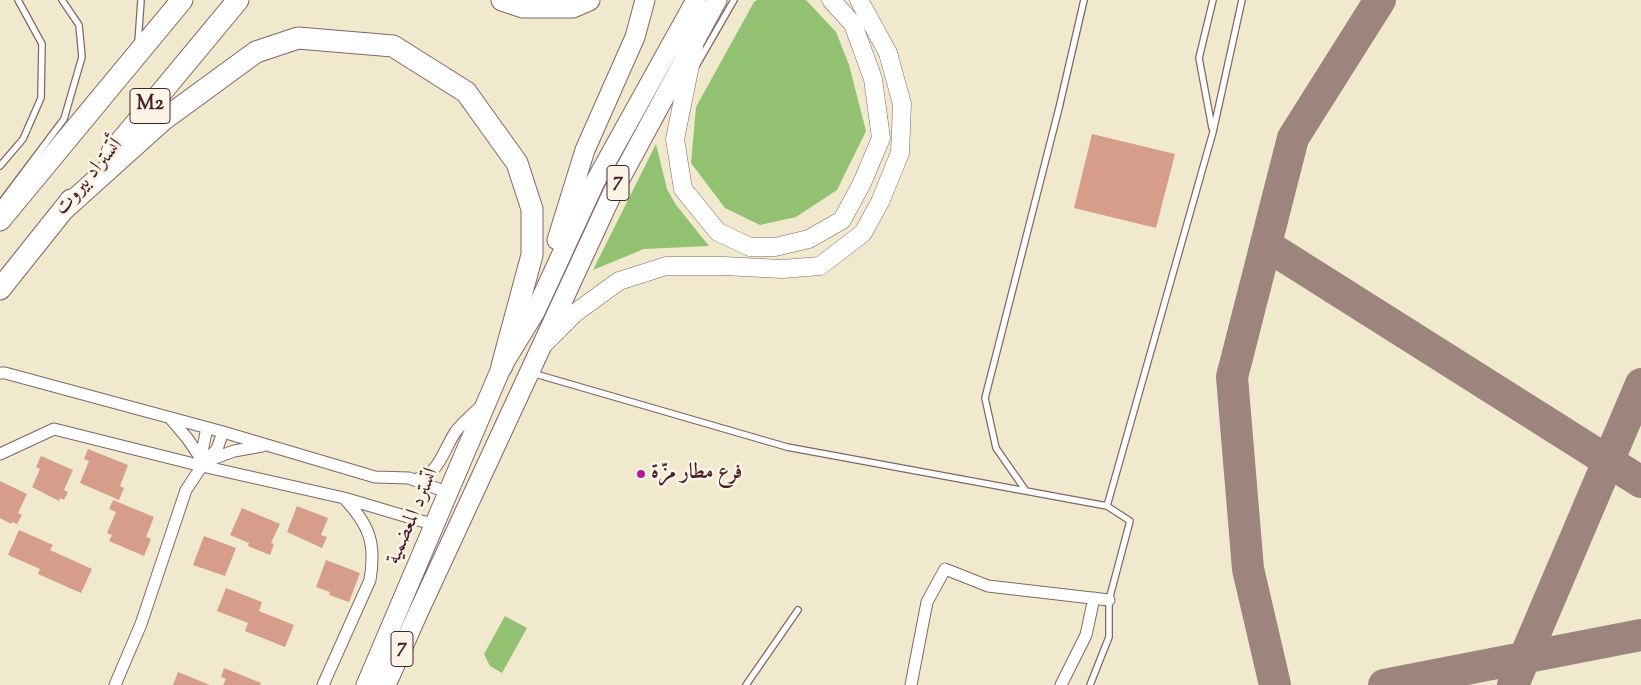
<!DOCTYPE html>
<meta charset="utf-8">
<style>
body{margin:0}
canvas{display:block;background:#f0e9ce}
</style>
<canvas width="1641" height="685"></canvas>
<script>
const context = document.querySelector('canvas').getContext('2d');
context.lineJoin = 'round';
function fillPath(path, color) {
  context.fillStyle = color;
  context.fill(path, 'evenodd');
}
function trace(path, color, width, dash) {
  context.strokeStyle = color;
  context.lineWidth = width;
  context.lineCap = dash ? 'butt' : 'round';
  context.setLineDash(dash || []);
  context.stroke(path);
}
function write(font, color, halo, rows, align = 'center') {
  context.font = font + ' "Sorts Mill Goudy",Amiri,serif';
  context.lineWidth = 5;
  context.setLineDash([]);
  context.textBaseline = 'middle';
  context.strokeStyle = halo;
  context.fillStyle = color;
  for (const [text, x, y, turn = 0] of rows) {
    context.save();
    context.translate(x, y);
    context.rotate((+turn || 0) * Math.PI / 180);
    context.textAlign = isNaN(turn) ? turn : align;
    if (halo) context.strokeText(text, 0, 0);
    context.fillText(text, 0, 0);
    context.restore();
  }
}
fillPath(new Path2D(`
 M757 0H806L836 32 849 65 866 131 837 190 796 217 760 225 725 208 691 163 696 107 754 2Z
 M656 144 667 189 676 205 709 246 644 249 593 270Z
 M505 616 527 628 502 673 490 666 484 654Z`), '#92c271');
trace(new Path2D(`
 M1266 245 1641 482
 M1275 685 1248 569 1232 377 1293 138 1380 0
 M1384 685 1641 635
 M1513 685 1641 384`), '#9d847c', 32);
fillPath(new Path2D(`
 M1092 134 1175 154 1156 228 1074 208Z
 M88 449 128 465 120 486 124 488 119 500 80 483 89 461 84 459Z
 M41 456 73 470 64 490 68 492 64 500 60 498 59 501 32 487 40 469 36 467Z
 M0 481 27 494 18 513 22 515 17 524 12 522 11 524 0 518Z
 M113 500 154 517 146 537 151 539 144 556 109 541 112 535 107 533 116 512 109 509Z
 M297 506 328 518 321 535 327 537 322 548 287 532Z
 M242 508 280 524 271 543 274 544 270 555 248 546 249 543 230 535Z
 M19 530 53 545 50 550 92 569 81 593 38 574 40 569 8 555Z
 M204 536 236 548 225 576 193 565Z
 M326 560 360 573 349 602 329 595 330 592 316 587Z
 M226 588 262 602 259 611 294 625 285 647 245 631 248 623 217 611Z
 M224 668 261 683 260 685H223L226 679 221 677Z
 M178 672 210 685H173Z`), '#d69e8a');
const service = new Path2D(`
 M138 43 141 0
 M696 66 734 0
 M1212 128 1199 58 1213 0
 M0 166 23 139 41 98 42 44 18 0
 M0 204 64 119 82 57 79 25 62 0
 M532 373 787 447 1107 506 1130 521 1109 600V637L1090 685
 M1026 491 996 448 985 398 1059 108 1084 0
 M1107 506 1213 132 1242 0
 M746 685 798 610`);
const minor = new Path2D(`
 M0 373H5L223 432 375 477 409 478 449 493
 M170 418 187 438 202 460
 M0 454 54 429 202 466 344 498 435 525
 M210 460 234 451 262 446
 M202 462 203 447 207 428
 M414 480C440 475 443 450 456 431 463 422 473 414 481 406
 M115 685 141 624 186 490 202 466 217 449 223 432
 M323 685 370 580C376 544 370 526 345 499
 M911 685 927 602 945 569 988 586 1109 600
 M1061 685 1086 635 1094 598`);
const primary = new Path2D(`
 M694 46 675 139 683 189 718 232 750 247H775L809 239 842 220 862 183 881 138 873 79 853 24 831 0
 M545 343 575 313 619 281 666 266H724L782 269 820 266 863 233 880 202 900 153 902 104 888 53 859 0`);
const trunk = new Path2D(`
 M557 240 585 150 635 37 645 0
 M366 685 502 366 535 312 595 182 696 0
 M386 685 418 613 613 192 717 0`);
const motorway = new Path2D(`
 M502 0 523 7H573L589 0
 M112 152 238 0
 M62 211 163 120 256 52 298 38 393 46 466 92 517 163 532 209V255L502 366
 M0 220 182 0
 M0 289 71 200`);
trace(service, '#846664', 8);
trace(minor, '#846664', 13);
trace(primary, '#846664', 19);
trace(trunk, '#846664', 21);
trace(motorway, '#846664', 23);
trace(service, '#fff', 5.5);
trace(minor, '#fff', 11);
trace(primary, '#fff', 18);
trace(trunk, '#fff', 19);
trace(motorway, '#fff', 21);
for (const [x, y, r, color] of [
 [641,474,5,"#b5179e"]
]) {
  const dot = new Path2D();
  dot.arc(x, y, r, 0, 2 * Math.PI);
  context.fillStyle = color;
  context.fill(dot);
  trace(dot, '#fcf5e5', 2);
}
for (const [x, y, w] of [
 [150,106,40],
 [618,183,22],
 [402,649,22]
]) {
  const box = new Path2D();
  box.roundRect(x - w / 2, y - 17.5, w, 35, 4);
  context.fillStyle = '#fcf5e5';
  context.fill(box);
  trace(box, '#4a1f2b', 1);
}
write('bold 20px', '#4a1f2b', null, [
 ["M2",150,106],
 ["7",618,183],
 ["7",402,649]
]);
write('21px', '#4a1f2b', '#fcf5e5', [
 ["أتستراد بيروت",90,178,-50],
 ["اتسترد المعضمية",414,517,-67]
]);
write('bold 21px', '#4a1f2b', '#fcf5e5', [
 ["فرع مطار مزّة",651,474]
], 'left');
</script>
